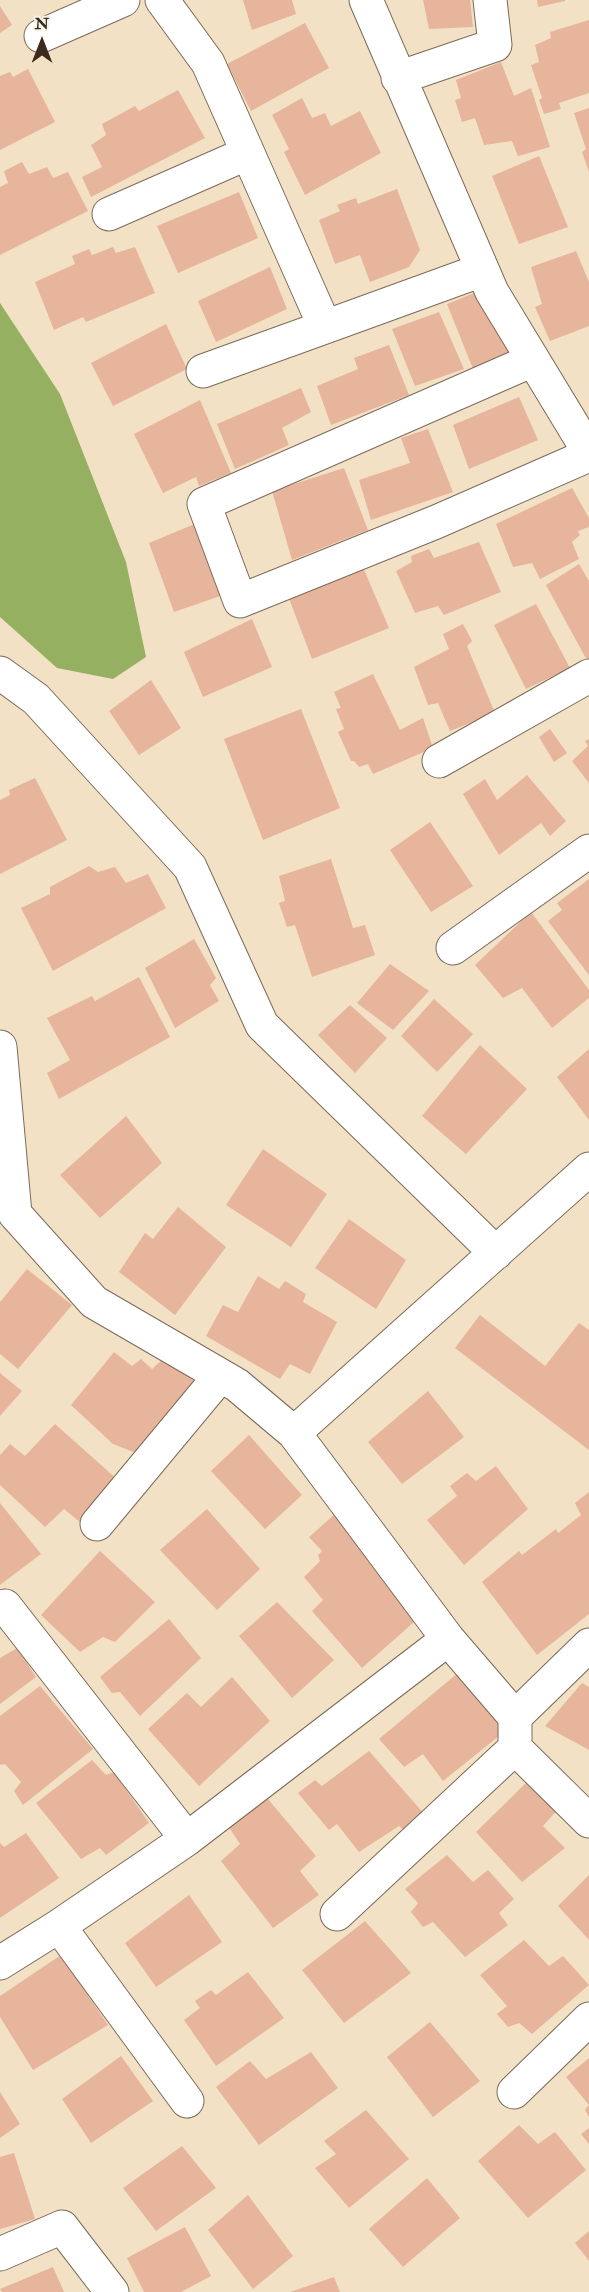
<!DOCTYPE html>
<style>
body{margin:0}
#map{position:relative;width:589px;height:2292px;overflow:hidden;background:#f3e1c6;font-family:"IM FELL Double Pica",serif}
canvas{display:block}
.north{position:absolute;left:12px;top:12px;width:60px;height:60px;-webkit-text-stroke:4px #f7f3e8;paint-order:stroke;rotate:0deg;font-size:16px;font-weight:700;line-height:24px;text-align:center;color:#3b2a1e}
.north::after{content:'';display:block;margin:auto;width:21px;height:27px;background:#3b2a1e;clip-path:polygon(50% 0,100% 100%,50% 72%,0 100%)}
</style>
<div id="map">
<canvas width="589" height="2292"></canvas>
<div class="north">N</div>
</div>
<script>
const context = document.querySelector('canvas').getContext('2d');
context.lineJoin = 'round';
function fillPath(path, color) {
  context.fillStyle = color;
  context.fill(path, 'evenodd');
}
function trace(path, color, width, dash) {
  context.strokeStyle = color;
  context.lineWidth = width;
  context.lineCap = dash ? 'butt' : 'round';
  context.setLineDash(dash || []);
  context.stroke(path);
}
fillPath(new Path2D(`
 M0 303 60 394 126 562 146 657 113 679 57 668 0 617Z`), '#96b061');
fillPath(new Path2D(`
 M243 0H292L296 14 252 30Z
 M423 0H470L473 27 429 29Z
 M537 0H565V1L538 7Z
 M0 6 12 25 0 33Z
 M589 20V93L559 103 561 109 544 114 539 100 542 98 531 65 539 62 535 45 551 38 550 32Z
 M305 23 329 68 251 111 227 64Z
 M501 62 514 96 531 88 550 147 518 156 512 141 484 145 475 118 462 122 455 100 461 98 456 80Z
 M28 69 55 122 0 150V76L10 72 13 77Z
 M178 90 205 138 91 197 82 177 102 167 91 145 106 135 102 124 135 106 139 111Z
 M302 98 312 118 325 113 331 126 360 111 381 153 305 195 284 152 289 149 272 115Z
 M589 108V172L582 152 586 149 574 113Z
 M539 156 568 227 519 244 492 176Z
 M22 162 29 174 47 167 53 178 68 172 88 211 0 255V187L8 183 4 171Z
 M397 189 420 250 409 267 370 282 360 255 335 264 319 220 340 211 337 205 356 198 358 204Z
 M239 192 258 238 178 273 157 226Z
 M113 247 116 253 135 247 155 293 86 322 83 317 54 330 35 282 75 264 72 256 89 249 92 255Z
 M576 251 589 282V326L550 341 535 307 542 304 531 267Z
 M270 267 287 309 216 342 198 301Z
 M479 291 516 353 473 369 447 304Z
 M439 312 464 369 415 386 392 329Z
 M166 324 187 369 113 406 91 363Z
 M389 345 409 395 331 425 317 386 358 369 354 358Z
 M301 388 311 412 282 428 289 445 235 469 217 424Z
 M519 397 538 440 469 469 453 425Z
 M200 400 231 473 199 486 196 477 163 493 134 434Z
 M428 429 453 492 371 520 359 480 410 463 401 438Z
 M344 468 368 530 292 560 272 491Z
 M572 488 589 518V527L578 531 580 535 572 542 579 559 540 579 532 563 513 567 496 524Z
 M197 523 223 595 174 612 149 543Z
 M479 542 501 592 444 615 438 606 415 613 396 571 412 562 411 556 429 549 434 558Z
 M579 564 589 581V664L546 585Z
 M362 565 389 628 312 659 288 596Z
 M536 604 570 668 526 689 494 625Z
 M252 619 272 667 203 697 184 652Z
 M463 624 472 641 467 646 495 713 450 731 438 703 428 705 414 667 449 649 443 634Z
 M373 674 400 730 423 718 433 748 373 774 368 764 359 767 354 761H351L338 732 344 729 336 709 341 708 334 692Z
 M151 680 181 728 139 755 109 711Z
 M301 709 340 808 263 840 224 739Z
 M550 729 567 753 554 762 539 737Z
 M589 739V783L572 761 588 746 585 741Z
 M527 775 566 821 550 836 541 823 499 855 463 794 485 779 497 800Z
 M35 778 67 840 0 874V800L10 795 9 790Z
 M430 822 473 886 431 912 390 850Z
 M331 859 353 928 365 925 375 955 312 977 295 925 287 927 279 903 285 901 279 876Z
 M89 866 98 872 115 867 126 883 148 874 166 908 53 971 21 908 50 894V887Z
 M589 879V975L548 921 562 910 557 903Z
 M531 912 589 990V998L552 1028 522 988 503 998 475 965Z
 M194 939 216 978 210 985 219 1001 175 1028 145 968Z
 M390 964 429 991 393 1030 357 1003Z
 M139 977 170 1037 59 1099 47 1073 70 1060 47 1018 92 996 95 1001Z
 M434 999 473 1034 437 1072 401 1036Z
 M350 1005 387 1038 355 1073 318 1035Z
 M480 1045 527 1089 466 1154 422 1116Z
 M589 1049V1120L557 1077Z
 M126 1116 162 1163 100 1218 60 1175Z
 M263 1149 327 1194 291 1247 226 1205Z
 M178 1207 226 1247 175 1315 119 1272 145 1233 153 1239Z
 M349 1219 406 1260 376 1309 315 1268Z
 M27 1269 72 1305 18 1369 0 1354V1302Z
 M258 1276 279 1289 285 1281 306 1294 303 1302 337 1322 310 1374 290 1364 280 1379 206 1336 223 1305 238 1312Z
 M480 1315 545 1366 579 1323 589 1330V1450L455 1348Z
 M114 1352 132 1366 141 1359 152 1369 166 1356 196 1383 141 1455 113 1444 71 1405Z
 M0 1373 22 1391 0 1416Z
 M428 1391 464 1437 402 1484 368 1442Z
 M55 1424 118 1480 80 1522 64 1509 45 1527 0 1485V1455L10 1444 25 1456Z
 M249 1435 302 1495 265 1529 211 1471Z
 M496 1466 528 1509 464 1565 427 1520 457 1496 450 1486 467 1473 476 1481Z
 M589 1492V1614L537 1655 482 1582 519 1551 522 1555 556 1529 558 1533 581 1515 575 1503Z
 M0 1503 41 1554 0 1585Z
 M207 1509 260 1569 217 1610 160 1550Z
 M337 1512 422 1615 362 1668 312 1611 323 1600 304 1577 320 1561 318 1555 322 1551 309 1537Z
 M100 1551 155 1602 115 1642 103 1637 80 1652 41 1615Z
 M277 1602 334 1660 292 1698 239 1636Z
 M169 1619 201 1658 140 1716 120 1692 112 1693 100 1677Z
 M17 1648 36 1677 0 1704V1658Z
 M459 1672 504 1732 443 1781 423 1754 404 1767 379 1739Z
 M232 1677 270 1721 199 1786 148 1729 187 1693 201 1707Z
 M582 1683 589 1687V1750L545 1726Z
 M40 1686 93 1749 23 1805 14 1791 21 1782 5 1764 0 1765V1716Z
 M369 1751 426 1816 406 1832 399 1826 359 1852 337 1824 329 1830 298 1793 315 1780 322 1786Z
 M92 1760 106 1775 114 1772 149 1823 106 1855 100 1848 81 1859 36 1803Z
 M529 1780 560 1807 543 1826 565 1848 522 1882 476 1832Z
 M267 1798 316 1856 300 1871 319 1895 273 1928 221 1861 240 1844 228 1826Z
 M26 1833 59 1878 0 1918V1843L4 1847Z
 M447 1855 473 1882 488 1870 514 1899 499 1913 508 1925 465 1957 433 1922 423 1927 411 1912 418 1903 405 1889Z
 M589 1875V1940L558 1906Z
 M189 1895 222 1942 156 1987 125 1943Z
 M365 1921 411 1973 344 2023 302 1970Z
 M524 1940 549 1966 563 1956 589 1985 532 2034 519 2023 508 2027 497 2014 507 2006 480 1975Z
 M61 1955 108 2025 33 2070 0 2017V1996Z
 M248 1972 284 2018 216 2066 184 2020 200 2008 195 2001 211 1990 216 1995Z
 M430 2022 480 2081 433 2117 387 2057Z
 M311 2052 338 2088 259 2145 216 2087 250 2061 266 2079Z
 M121 2056 153 2101 91 2143 62 2099Z
 M589 2058V2117L585 2110 589 2105 566 2077Z
 M0 2092 20 2124 0 2138Z
 M366 2110 409 2159 349 2208 315 2168 336 2154 324 2141Z
 M519 2125 538 2144 555 2132 586 2170 528 2218 478 2161Z
 M589 2128V2144L581 2134Z
 M182 2146 216 2188 156 2231 123 2188Z
 M14 2153 35 2219 0 2229V2157Z
 M427 2178 460 2218 403 2267 369 2229Z
 M248 2195 293 2256 253 2289 208 2230Z
 M185 2227 211 2276 181 2292H144L127 2258Z
 M589 2231V2261L575 2243Z
 M53 2267 64 2292H2L0 2289Z
 M334 2277 340 2292H290Z`), '#e6b59b');
const minor = new Path2D(`
 M162 0 208 63 325 327 482 270
 M366 0 492 292 589 452
 M41 36 123 0
 M398 78 495 45 490 0
 M109 214 248 153
 M533 360 204 504 240 601 436 522 589 455
 M203 371 325 327
 M0 673 36 699 190 867 262 1025 496 1253
 M439 761 589 676
 M453 948 589 851
 M0 1047 15 1214 94 1302 237 1385 294 1433 448 1639 515 1717V1748L589 1821
 M294 1433 589 1169
 M97 1524 220 1376
 M5 1606 187 1839 448 1639
 M515 1717 589 1645
 M337 1914 515 1748
 M59 1926 187 2101
 M0 1963 59 1926 187 1839
 M514 2092 589 2019
 M0 2254 62 2227 112 2292`);
trace(minor, '#7b6a59', 35);
trace(minor, '#fff', 33);
</script>
